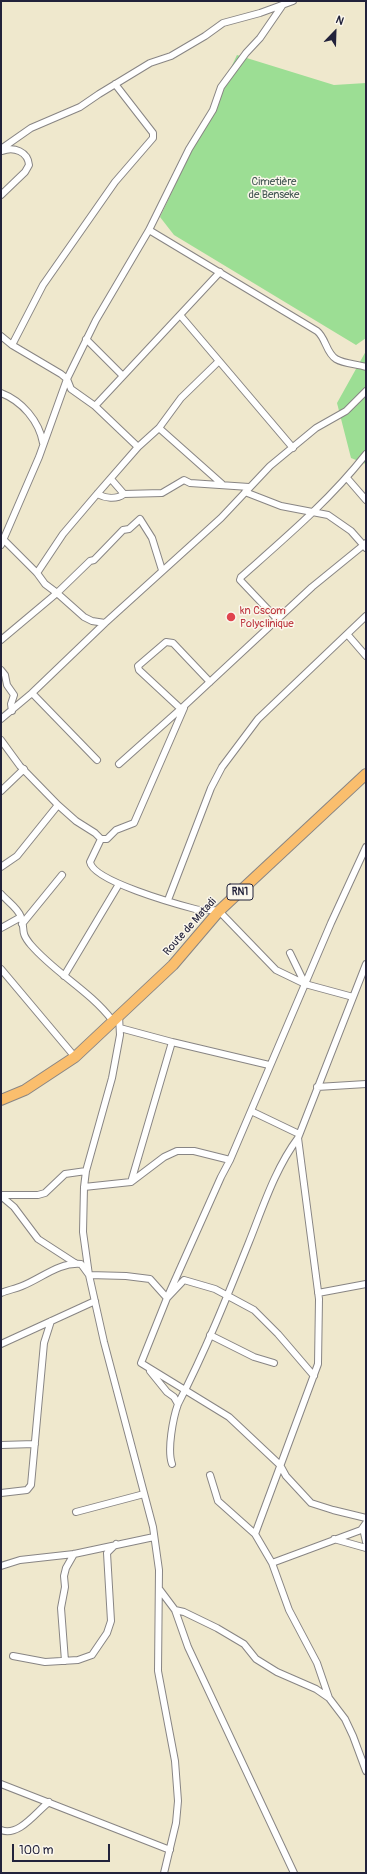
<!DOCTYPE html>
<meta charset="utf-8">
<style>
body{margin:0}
#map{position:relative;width:367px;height:1874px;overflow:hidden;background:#efe8cd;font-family:Pangolin,sans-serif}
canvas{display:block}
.frame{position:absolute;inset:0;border:2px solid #22223b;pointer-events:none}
.north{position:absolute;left:315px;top:12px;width:40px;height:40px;-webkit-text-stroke:3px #fbf7ec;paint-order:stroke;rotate:23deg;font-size:11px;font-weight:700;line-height:16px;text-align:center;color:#22223b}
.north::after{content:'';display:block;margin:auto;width:14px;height:18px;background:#22223b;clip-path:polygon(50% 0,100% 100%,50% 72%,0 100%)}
.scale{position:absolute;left:12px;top:1844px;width:98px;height:18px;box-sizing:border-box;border:2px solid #22223b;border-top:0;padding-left:5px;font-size:12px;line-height:14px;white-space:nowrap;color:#22223b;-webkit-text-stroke:3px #fbf7ec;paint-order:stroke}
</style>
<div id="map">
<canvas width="367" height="1874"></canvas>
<div class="frame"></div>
<div class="north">N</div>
<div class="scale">100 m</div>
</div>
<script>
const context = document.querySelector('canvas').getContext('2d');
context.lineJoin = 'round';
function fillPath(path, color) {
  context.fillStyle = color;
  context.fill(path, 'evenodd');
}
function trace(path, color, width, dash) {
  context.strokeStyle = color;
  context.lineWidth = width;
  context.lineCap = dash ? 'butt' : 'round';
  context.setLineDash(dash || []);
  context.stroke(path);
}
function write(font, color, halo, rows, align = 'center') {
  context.font = font + ' Pangolin,sans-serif';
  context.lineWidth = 3;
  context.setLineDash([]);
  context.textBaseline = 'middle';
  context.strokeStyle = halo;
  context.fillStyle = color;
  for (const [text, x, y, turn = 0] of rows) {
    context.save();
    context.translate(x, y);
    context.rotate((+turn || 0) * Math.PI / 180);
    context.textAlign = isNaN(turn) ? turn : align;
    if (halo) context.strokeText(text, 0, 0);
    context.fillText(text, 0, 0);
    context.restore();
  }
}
fillPath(new Path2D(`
 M237 55 334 85 366 83V338L356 345 174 235 160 217Z
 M366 351V464L351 458 337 403Z`), '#9cde94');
const minor = new Path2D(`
 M1 149 31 128 80 107 99 94 150 63 171 56 205 36 223 23 260 13 293 1
 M1 195 25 172 29 165C28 152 14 146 2 151
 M149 230 317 331C326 338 326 353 336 359 344 364 357 364 366 367
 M180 315 293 448
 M1 336 12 345 61 374 67 379 71 389 95 406 138 447
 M86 339 123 376
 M12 345 43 285 115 182 153 138V133L115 84
 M1 393C22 401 39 421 43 443
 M95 406 220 272
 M159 428 222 484
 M347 478 366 500
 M111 479 124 494
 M245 492 281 506 328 515 351 531 366 548
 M97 494C105 498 116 500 124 494L162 493 184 480 190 483 249 487
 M4 540 37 573 45 584 57 593 84 617 92 621 105 623
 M1 545 39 457 67 379 96 320 149 230 189 149 213 110 221 87 246 53 260 38 282 6
 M37 573 63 534 97 494 138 447 159 428 181 398 219 361
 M277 619 240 580 241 577C285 538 330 500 366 454
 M347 634 366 656
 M1 640 57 593 90 561 94 560 123 530 129 529 140 519 152 538 162 570
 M1 670 5 675 7 685 14 695 11 704 12 711
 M32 693 97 760
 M181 709 139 670 138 666 166 642 173 643 210 682
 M1 719 32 693 105 623 221 518 270 466 316 428 346 411 366 391
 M1 740 20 766 58 805 76 821 95 833 101 839 90 862C93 881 176 904 195 909 203 911 210 909 219 911L276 970 305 984 353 997
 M119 764 184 706 312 587 366 543
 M1 791 24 769
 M101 839H107L116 830 134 823 184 708
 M1 867 17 856 58 805
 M1 894C7 901 18 908 21 917 26 930 19 931 31 945 55 973 90 991 112 1020
 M168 900 211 788 222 767 258 719 366 616
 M22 924 62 875
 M1 928 21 917
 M290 953 305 984
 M1 969 75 1057
 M64 976 119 884
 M119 1016 120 1035 112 1078 86 1171 84 1187 83 1232 89 1275 104 1342 153 1527 159 1570 158 1671 175 1761 178 1801 176 1823 164 1873
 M120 1028 172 1042 269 1065
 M317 1087 366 1084
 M251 1111 299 1134
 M298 1138 319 1299 318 1364 255 1534 272 1563 289 1610 317 1663 329 1698
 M131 1182 172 1042
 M84 1187 131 1182 164 1157 177 1151H194L230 1160
 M1 1195H38L45 1193 65 1174 86 1171
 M1 1196 14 1207 38 1239 75 1263
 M1 1293C8 1290 15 1289 22 1286 42 1278 59 1262 81 1264L89 1275 126 1276 150 1279 167 1298 221 1177 230 1160 331 923 366 847
 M318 1293 366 1284
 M210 1335 254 1357 274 1363
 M1 1344 95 1301
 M150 1371 167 1392 174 1397 178 1404
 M314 1376 278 1334 254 1310 215 1289 184 1280 167 1298 141 1363 229 1417 280 1465 286 1476 311 1503 333 1510 366 1518
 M1 1445 35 1444
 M172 1464C167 1450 173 1418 178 1404 205 1352 227 1297 249 1242 263 1207 275 1169 298 1138L366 964
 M210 1475 218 1501 255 1534
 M1 1493 27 1490 31 1485 44 1343 51 1321
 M76 1512 144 1494
 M363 1528 366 1542
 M334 1539 366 1548
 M272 1563 361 1530 366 1523
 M1 1566 20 1560 74 1554 154 1537
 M160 1590 175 1610 188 1647 294 1873
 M175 1610 184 1612 217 1628 244 1644 256 1659 277 1672 316 1689 329 1698 345 1719 353 1736 366 1771
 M13 1656 45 1662 78 1660 92 1655 107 1633 111 1621 107 1553 116 1544
 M65 1661 61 1608 65 1587 64 1576 66 1568 74 1554
 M1 1784 170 1850
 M1 1830C19 1837 36 1812 49 1802`);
const trunk = new Path2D(`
 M1 1100 25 1090 75 1057 173 965 219 911 366 774`);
trace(minor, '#888584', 8);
trace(trunk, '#888584', 12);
trace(minor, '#fff', 6);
trace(trunk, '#fabe6d', 10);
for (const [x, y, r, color] of [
 [231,617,5,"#e0444e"]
]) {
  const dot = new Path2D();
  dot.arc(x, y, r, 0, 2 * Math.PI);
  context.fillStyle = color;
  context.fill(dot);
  trace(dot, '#fbf7ec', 1.5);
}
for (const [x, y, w] of [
 [240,892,26]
]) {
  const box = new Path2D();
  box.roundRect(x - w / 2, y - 8, w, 16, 3);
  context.fillStyle = '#fbf7ec';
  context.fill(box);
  trace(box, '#22223b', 1);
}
write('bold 10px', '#22223b', null, [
 ["RN1",240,892]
]);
write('11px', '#475a56', '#fbf7ec', [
 ["Cimetière",274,182],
 ["de Benseke",274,195]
]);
write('11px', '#be3a42', '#fbf7ec', [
 ["kn Cscom",240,611],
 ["Polyclinique",240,624]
], 'left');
write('11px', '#22223b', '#fbf7ec', [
 ["Route de Matadi",190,927,-48]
]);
</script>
